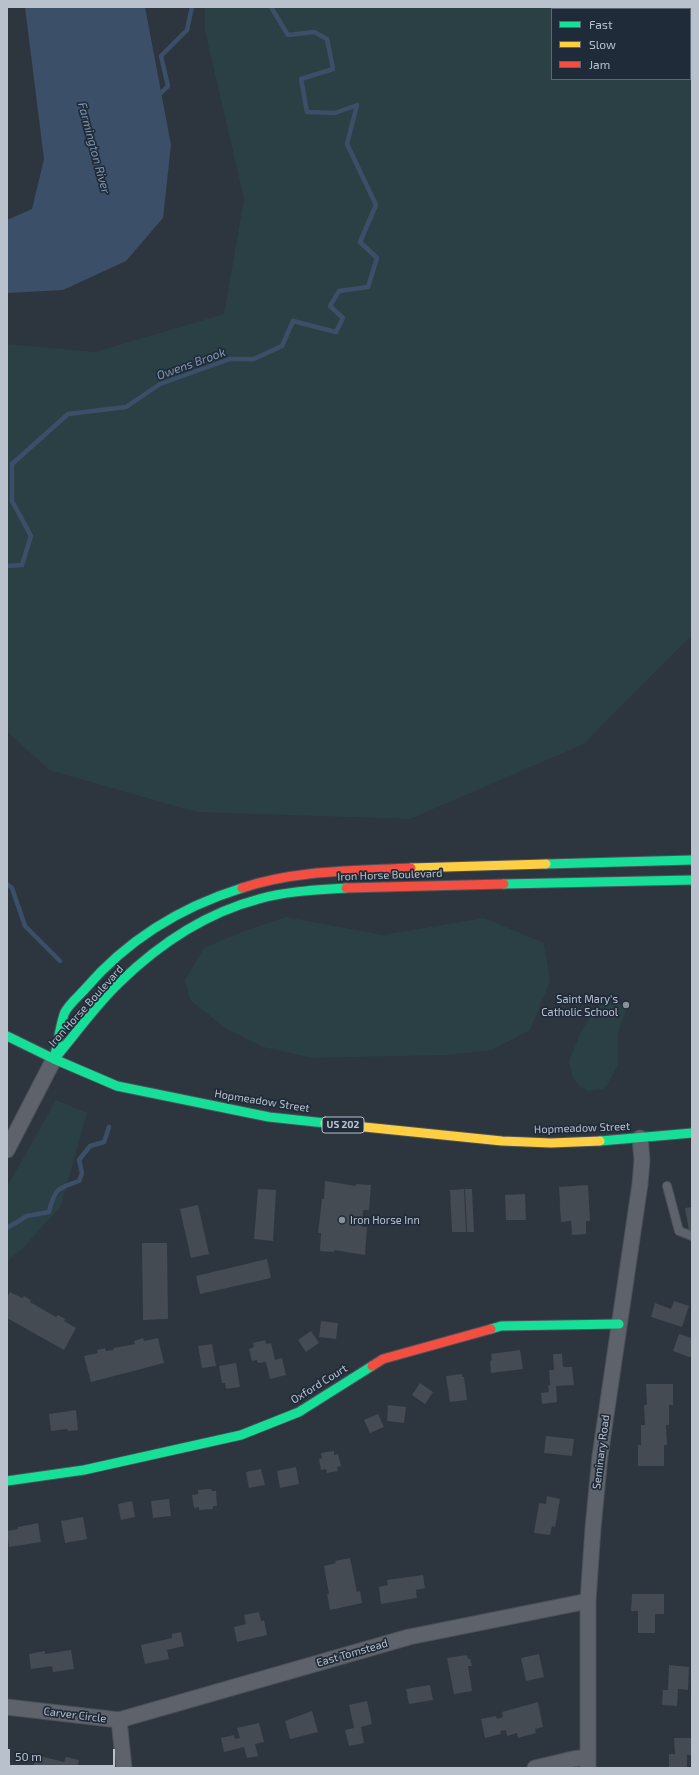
<!DOCTYPE html>
<style>
body{margin:0}
#map{position:relative;width:699px;height:1775px;overflow:hidden;background:#2d353e;font-family:"Exo 2",sans-serif}
canvas{display:block}
.frame{position:absolute;inset:0;border:8px solid #b9c1cd;pointer-events:none}
.legend{position:absolute;left:551px;top:8px;width:140px;height:72px;box-sizing:border-box;background:#202b39;border:1px solid #5d6774;margin:0;padding:5px 7px;list-style:none;font-size:12px;color:#b9c1cd}
.legend li{display:flex;align-items:center;gap:8px;height:20px}
.legend b{width:20px;border:1px solid #5d6774}
.scale{position:absolute;left:8px;top:1749px;width:107px;height:18px;box-sizing:border-box;border:2px solid #b9c1cd;border-top:0;padding-left:5px;font-size:12px;line-height:14px;white-space:nowrap;color:#b9c1cd;-webkit-text-stroke:3px #202b39;paint-order:stroke}
</style>
<div id="map">
<canvas width="699" height="1775"></canvas>
<div class="frame"></div>
<ul class="legend">
<li><b style="height:5px;background:#16e098"></b>Fast</li>
<li><b style="height:5px;background:#ffcf43"></b>Slow</li>
<li><b style="height:5px;background:#f24e42"></b>Jam</li>
</ul>
<div class="scale">50 m</div>
</div>
<script>
const context = document.querySelector('canvas').getContext('2d');
context.lineJoin = 'round';
function fillPath(path, color) {
  context.fillStyle = color;
  context.fill(path, 'evenodd');
}
function trace(path, color, width, dash) {
  context.strokeStyle = color;
  context.lineWidth = width;
  context.lineCap = dash ? 'butt' : 'round';
  context.setLineDash(dash || []);
  context.stroke(path);
}
function write(font, color, halo, rows, align = 'center') {
  context.font = font + ' "Exo 2",sans-serif';
  context.lineWidth = 3.5;
  context.setLineDash([]);
  context.textBaseline = 'middle';
  context.strokeStyle = halo;
  context.fillStyle = color;
  for (const [text, x, y, turn = 0] of rows) {
    context.save();
    context.translate(x, y);
    context.rotate((+turn || 0) * Math.PI / 180);
    context.textAlign = isNaN(turn) ? turn : align;
    if (halo) context.strokeText(text, 0, 0);
    context.fillText(text, 0, 0);
    context.restore();
  }
}
fillPath(new Path2D(`
 M205 7H692V635L584 744 410 819 196 812 49 770 7 731V344L95 352 224 314 244 199 205 31ZM552 9H690V79H552Z
 M286 917 383 935 484 918 544 943 550 982 530 1030 492 1050 447 1055 312 1058 263 1047 225 1028 190 1000 185 980 204 948 239 933Z
 M605 1001 628 1005 618 1033V1065L607 1085 602 1089 588 1091 580 1087 573 1078 569 1061 580 1034 591 1015Z
 M56 1100 87 1113 61 1206 25 1246 7 1262V1187Z`), '#2a4044');
fillPath(new Path2D(`
 M25 7H145L171 145 163 218 126 261 63 290 7 293V220L32 209 44 159Z`), '#3c4f69');
trace(new Path2D(`
 M158 96 168 86 161 56 187 30 192 7
 M7 566 22 565 31 536 12 501V464L68 414 126 407 160 384 230 359H254L282 346 293 321 336 332 343 318 330 306 339 291 368 287 377 258 360 242 376 205 347 144 357 105 335 113 307 112 301 79 333 69 327 39 314 32 288 35 271 7
 M7 884 12 888 25 926 60 961
 M7 1228 27 1216 49 1212C55 1188 57 1189 79 1181L82 1173 79 1160 90 1146 104 1142 109 1127`), '#3c4f69', 4.5);
fillPath(new Path2D(`
 M325 1181 356 1186V1184L371 1185 369 1210H363L362 1227H367L365 1255 334 1250V1252L320 1251 321 1233H318L322 1199H324Z
 M588 1185 590 1221H586V1234L572 1235 571 1221 561 1222 559 1187Z
 M258 1189 276 1190 273 1241 254 1239Z
 M464 1189 466 1232H452L450 1190Z
 M465 1189H472L474 1232H467Z
 M525 1194 526 1220H506L505 1195Z
 M198 1205 209 1254 191 1258 180 1209Z
 M692 1207V1231H689L685 1208Z
 M142 1243H167L168 1319 143 1320Z
 M267 1259 271 1278 200 1294 196 1276Z
 M10 1292 22 1298 24 1296 31 1300 30 1302 56 1317 58 1315 65 1319 64 1321 76 1328 64 1350 7 1318V1297Z
 M674 1301 689 1306 682 1327 651 1317 655 1303 671 1309Z
 M321 1321 338 1323 336 1339 319 1337Z
 M311 1331 319 1343 306 1352 298 1340Z
 M679 1334 692 1338V1358L673 1351Z
 M143 1338 144 1341 158 1338 164 1363 91 1382 84 1356 98 1353 97 1350 105 1348 106 1351 113 1350 114 1348 135 1344 134 1341Z
 M265 1340 266 1344 271 1343 275 1360 282 1358 286 1375 270 1379 266 1362 258 1363 257 1360 252 1361 249 1349 254 1347 253 1343Z
 M212 1344 216 1366 202 1368 198 1346Z
 M520 1350 523 1369 491 1373 490 1361 492 1360 491 1354Z
 M553 1354H562L563 1367H572L574 1385 556 1386 557 1402 542 1404 541 1393 549 1392 548 1386 550 1385 549 1370H554Z
 M236 1363 240 1387 226 1389 225 1383H222L219 1366Z
 M462 1374V1377H464L467 1400 450 1402 446 1376Z
 M420 1383 433 1392 425 1404 412 1395Z
 M646 1384H673V1405H669V1425H666L667 1445H664V1466H638V1445H641V1425H645L644 1405H647Z
 M388 1405 406 1407 404 1423 387 1421Z
 M76 1410 78 1430 68 1431 67 1429 51 1431 49 1414Z
 M378 1414 384 1427 370 1433 364 1420Z
 M546 1436 574 1439 572 1456 544 1453Z
 M334 1451V1455L338 1454 341 1466 337 1467 338 1471 327 1473 326 1469 321 1470 319 1459 322 1458 321 1453Z
 M296 1467 299 1484 280 1488 277 1471Z
 M261 1469 265 1485 249 1488 246 1472Z
 M211 1489 212 1491H216L217 1506H213V1509L199 1510V1507L194 1508 192 1495 198 1494V1490Z
 M547 1496 560 1499 555 1527 552 1526 550 1535 534 1533 539 1503 546 1504Z
 M169 1499 171 1516 153 1518 151 1501Z
 M132 1501 135 1517 121 1520 118 1504Z
 M83 1517 87 1539 65 1543 61 1521Z
 M38 1523 41 1542 9 1547 7 1531 18 1529V1527Z
 M350 1558 357 1592 360 1591 362 1603 330 1610 327 1594H329L324 1566 336 1563 335 1561Z
 M423 1575 425 1588 416 1590 417 1598 381 1604 379 1587 388 1585 387 1580Z
 M632 1594H664V1614H655V1633H638V1611H631Z
 M259 1612 261 1621 264 1620 267 1635 237 1642 234 1627 246 1624 244 1615Z
 M181 1632 184 1646 167 1650 169 1659 145 1664 141 1645 172 1638V1634Z
 M71 1650 74 1669 53 1672 52 1666 31 1669 29 1654 45 1651V1654Z
 M539 1654 544 1677 526 1681 521 1658Z
 M467 1655 468 1659H470L472 1666H468L472 1691 454 1694 447 1658Z
 M669 1665 689 1667 688 1690 678 1689 677 1706 662 1705 663 1690H668Z
 M430 1685 433 1700 409 1704 406 1689Z
 M367 1701 372 1724 361 1727 364 1743 349 1746 345 1730 354 1728 349 1705Z
 M538 1702 543 1727 535 1729 536 1733 518 1738 517 1733 507 1736 506 1730 500 1731 501 1734 485 1738 481 1719 496 1716 497 1719 503 1717 502 1712Z
 M312 1711 318 1732 290 1739 285 1721Z
 M259 1723 264 1742 255 1744 258 1756 247 1758 244 1747 224 1752 221 1738 234 1735 235 1739 240 1738 237 1728Z
 M674 1738H691V1755H687V1768L669 1767V1754H675Z
 M36 1755 64 1762 66 1757 79 1760 77 1768H33Z`), '#454b52');
const lane = new Path2D(`
 M667 1186 679 1231 692 1236`);
const street = new Path2D(`
 M7 1150 54 1059
 M7 1707 119 1720 409 1637 588 1601
 M119 1720 124 1768
 M535 1768 573 1759 588 1757
 M588 1768V1601L593 1528 600 1456 640 1184 642 1160 640 1138`);
const fast = new Path2D(`
 M546 864 692 860
 M504 884 692 880
 M7 1036 54 1059 117 1086 269 1117 325 1123
 M56 1057C77 1032 96 1005 119 983 158 945 206 913 259 899 287 891 317 890 346 888
 M54 1059C57 1048 61 1020 65 1012 70 1003 79 996 85 989 127 940 181 907 242 888
 M600 1141 692 1133
 M491 1329 501 1326 619 1324
 M7 1481 84 1470 241 1435 299 1412 372 1366`);
const slow = new Path2D(`
 M411 868 546 864
 M325 1123 502 1141 551 1143 600 1141`);
const jam = new Path2D(`
 M242 888C296 870 354 871 411 868
 M346 888 504 884
 M372 1366 383 1359 491 1329`);
trace(lane, '#4c5158', 10);
trace(street, '#4c5158', 17);
trace(fast, '#4c5158', 11);
trace(slow, '#4c5158', 11);
trace(jam, '#4c5158', 11);
trace(lane, '#5e636b', 8);
trace(street, '#5e636b', 15);
trace(fast, '#16e098', 9);
trace(slow, '#ffcf43', 9);
trace(jam, '#f24e42', 9);
for (const [x, y, r, color] of [
 [626,1005,4,"#88909b"],
 [342,1220,4,"#88909b"]
]) {
  const dot = new Path2D();
  dot.arc(x, y, r, 0, 2 * Math.PI);
  context.fillStyle = color;
  context.fill(dot);
  trace(dot, '#202b39', 1.5);
}
for (const [x, y, w] of [
 [343,1125,42]
]) {
  const box = new Path2D();
  box.roundRect(x - w / 2, y - 8, w, 16, 3);
  context.fillStyle = '#202b39';
  context.fill(box);
  trace(box, '#b9c1cd', 1);
}
write('bold 10px', '#b9c1cd', null, [
 ["US 202",343,1125]
]);
write('11px', '#b9c1cd', '#202b39', [
 ["Iron Horse Boulevard",390,875,-2],
 ["Iron Horse Boulevard",86,1006,-48],
 ["Hopmeadow Street",262,1101,9],
 ["Hopmeadow Street",582,1128,-2],
 ["Oxford Court",319,1384,-32],
 ["Seminary Road",601,1452,-83],
 ["East Tomstead",352,1653,-16],
 ["Carver Circle",75,1715,7]
]);
write('11px', '#b9c1cd', '#202b39', [
 ["Saint Mary's",618,999],
 ["Catholic School",618,1012],
 ["Iron Horse Inn",350,1220,"left"]
], 'right');
write('italic 12px', '#8198b3', '#202b39', [
 ["Farmington River",94,148,75],
 ["Owens Brook",191,364,-20]
]);
</script>
